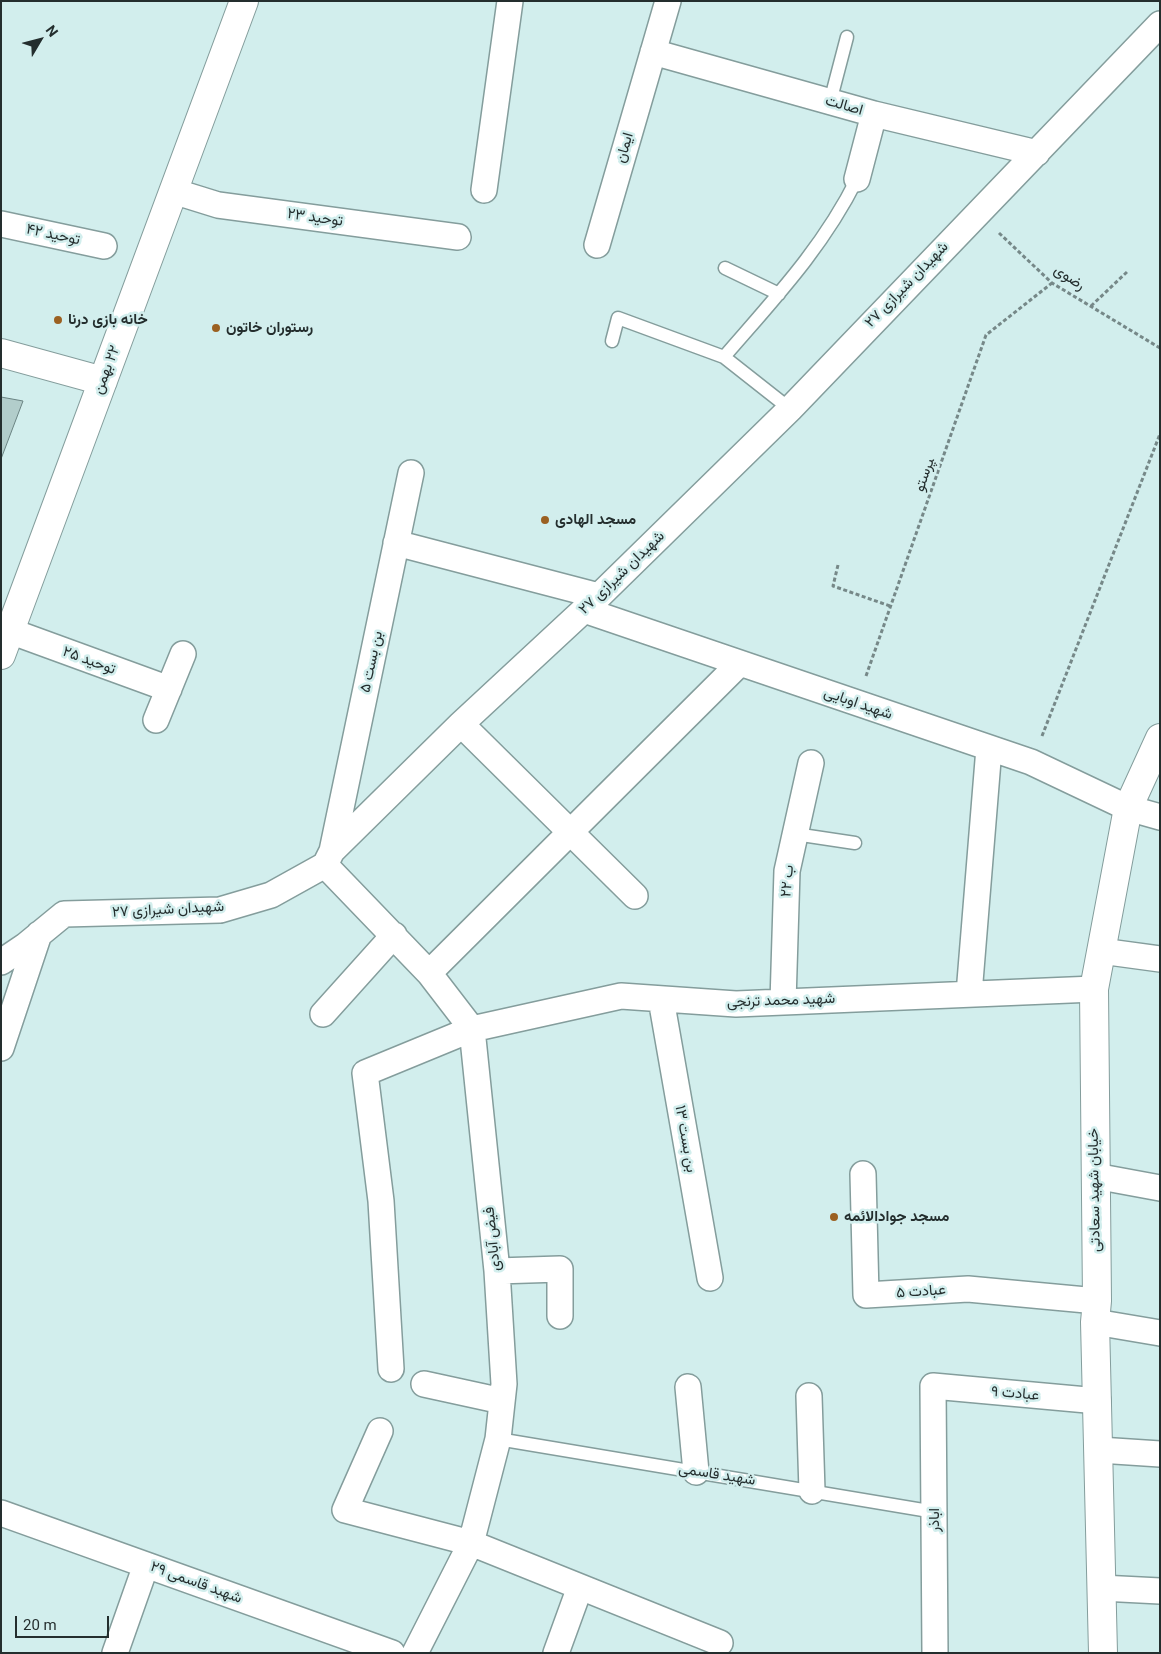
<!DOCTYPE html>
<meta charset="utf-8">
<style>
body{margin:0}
#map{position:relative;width:1161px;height:1654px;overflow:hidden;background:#d2eeed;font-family:Roboto,sans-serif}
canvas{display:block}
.frame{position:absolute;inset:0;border:2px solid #242e2e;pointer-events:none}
.north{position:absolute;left:15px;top:15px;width:50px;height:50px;-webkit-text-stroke:4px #d2eeed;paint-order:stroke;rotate:53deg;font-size:14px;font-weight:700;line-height:20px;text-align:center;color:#242e2e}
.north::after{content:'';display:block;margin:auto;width:18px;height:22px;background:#242e2e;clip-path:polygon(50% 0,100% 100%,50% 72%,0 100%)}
.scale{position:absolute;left:15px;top:1616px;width:94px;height:22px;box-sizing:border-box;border:2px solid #242e2e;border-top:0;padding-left:6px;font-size:15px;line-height:18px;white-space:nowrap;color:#242e2e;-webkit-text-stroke:4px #d2eeed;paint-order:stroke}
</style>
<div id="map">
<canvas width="1161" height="1654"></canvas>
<div class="frame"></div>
<div class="north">N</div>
<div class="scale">20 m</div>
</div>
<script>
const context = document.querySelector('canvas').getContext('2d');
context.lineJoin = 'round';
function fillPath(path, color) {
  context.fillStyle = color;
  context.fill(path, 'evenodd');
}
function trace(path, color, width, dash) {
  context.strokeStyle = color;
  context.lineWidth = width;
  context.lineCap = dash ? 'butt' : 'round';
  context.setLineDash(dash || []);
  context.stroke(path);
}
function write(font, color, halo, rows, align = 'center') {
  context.font = font + ' Roboto,Vazirmatn,sans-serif';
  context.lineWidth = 5;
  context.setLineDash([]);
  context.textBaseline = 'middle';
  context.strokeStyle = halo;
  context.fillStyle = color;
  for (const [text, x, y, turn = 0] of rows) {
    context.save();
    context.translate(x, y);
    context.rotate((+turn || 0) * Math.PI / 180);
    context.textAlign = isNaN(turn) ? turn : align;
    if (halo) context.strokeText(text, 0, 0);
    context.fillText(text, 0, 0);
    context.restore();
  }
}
const building = new Path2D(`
 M1 397 23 401 1 459Z`);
fillPath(building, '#b2cdcb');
trace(building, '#6b8483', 1);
const lane = new Path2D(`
 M830 102 847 37
 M725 268 779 294
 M612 341 618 318 724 357
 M790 409 724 357C774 299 822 249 857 179
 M795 834 855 843
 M498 1439 935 1512`);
const street = new Path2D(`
 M653 52 874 114 1037 153
 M857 179 874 114
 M484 190 510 1
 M173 191 218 205 458 237
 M1 224 104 246
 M597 245 668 1
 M396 543 599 596
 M584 610 1031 762 1128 808 1160 817
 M10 631 169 689
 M156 720 183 654
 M461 724 635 896
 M332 851 411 473
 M325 865 429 973 472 1029 497 1271 504 1384 498 1439 471 1543 415 1653
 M1101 951 1160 959
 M1 962 25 946 64 914 220 910 271 895 325 865 332 851 461 724 599 596 790 409 1160 24
 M429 973 739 664
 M969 994 989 748
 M661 999 710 1278
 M783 1002 787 871 811 763
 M323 1014 394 935
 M1 1048 39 934
 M863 1174 866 1295 968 1289 1097 1301
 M1095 1176 1160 1188
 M497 1271 560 1269V1316
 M1095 1322 1160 1333
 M391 1369 381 1201 365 1073 472 1029 621 996 736 1004 1094 989
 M424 1384 502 1401
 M688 1387 696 1472
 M809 1396 812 1491
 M380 1431 345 1510 471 1543 720 1643
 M1099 1450 1160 1454
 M1 1513 392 1653
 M1101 1588 1160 1591
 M115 1653 146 1565
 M556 1653 580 1587
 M935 1653 933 1386 1098 1401`);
const secondary = new Path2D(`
 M1 353 103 381
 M1 655 244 1
 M1103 1653 1095 1322 1097 1301 1094 989 1128 808 1160 738`);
trace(lane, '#849d9c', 15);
trace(street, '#849d9c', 28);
trace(secondary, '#849d9c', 30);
trace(new Path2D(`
 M999 233 1052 283 1160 348
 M1091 306 1128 271
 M838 565 833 586 890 606
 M866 676 986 335 1052 283
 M1042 736 1160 434`), '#768888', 3, [4, 2.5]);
trace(lane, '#fff', 12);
trace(street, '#fff', 25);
trace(secondary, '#fff', 28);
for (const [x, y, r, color] of [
 [58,320,5,"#9b6021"],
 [216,328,5,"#9b6021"],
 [545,520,5,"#9b6021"],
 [834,1217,5,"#9b6021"]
]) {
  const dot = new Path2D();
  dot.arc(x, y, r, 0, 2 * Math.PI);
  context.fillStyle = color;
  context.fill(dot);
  trace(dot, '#d2eeed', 2);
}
write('15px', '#242e2e', '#d2eeed', [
 ["اصالت",844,106,16],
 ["ایمان",625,148,-74],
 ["توحید ۲۳",315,218,8],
 ["توحید ۴۲",53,235,12],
 ["رضوی",1069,278,34],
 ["شهیدان شیرازی ۲۷",907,285,-46],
 ["٢٢ بهمن",107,370,-69],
 ["‍‍‍‍‍پرستو",925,475,-71],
 ["شهیدان شیرازی ۲۷",622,573,-44],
 ["توحید ۲۵",89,661,20],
 ["بن بست ۵",372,662,-78],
 ["شهید اوبایی",858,704,19],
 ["ب ۲۲",788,881,-85],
 ["شهیدان شیرازی ۲۷",168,910,-3],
 ["شهید محمد ترنجی",781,1001,-2],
 ["بن بست ۱۳",685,1139,80],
 ["خیابان شهید سعادتی",1095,1190,-91],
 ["فیض آبادی",493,1239,-96],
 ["عبادت ۵",921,1292,-4],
 ["عبادت ۹",1015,1394,5],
 ["شهید قاسمی",717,1475,9],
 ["اباذر",935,1520,-90],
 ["شهبد قاسمی ۲۹",196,1583,20]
]);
write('bold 15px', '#242e2e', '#d2eeed', [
 ["خانه بازی درنا",68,320],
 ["رستوران خاتون",226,328],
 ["مسجد الهادی",555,520],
 ["مسجد جوادالائمه",844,1217]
], 'left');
</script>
